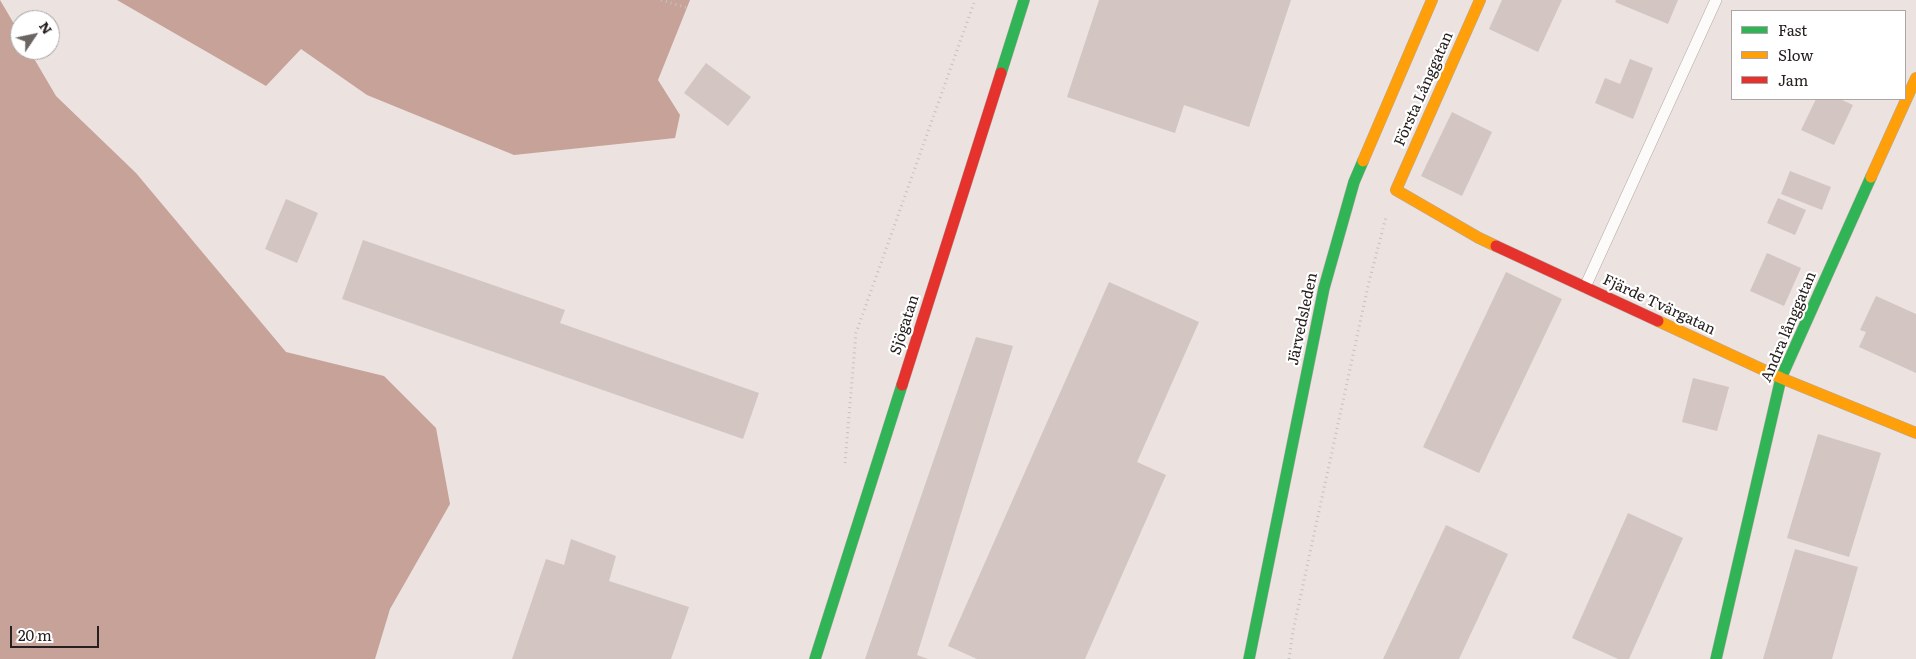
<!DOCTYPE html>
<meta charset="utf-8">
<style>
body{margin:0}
#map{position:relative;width:1916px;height:659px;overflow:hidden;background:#ece2df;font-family:Literata,serif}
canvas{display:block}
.legend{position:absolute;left:1731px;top:10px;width:175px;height:90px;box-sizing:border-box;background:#fff;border:1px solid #a9a6a5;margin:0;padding:6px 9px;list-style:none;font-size:15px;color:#27201f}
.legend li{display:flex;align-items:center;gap:10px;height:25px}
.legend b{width:25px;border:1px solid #a9a6a5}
.north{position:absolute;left:10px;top:10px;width:50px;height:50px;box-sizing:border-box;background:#fff;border:1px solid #a9a6a5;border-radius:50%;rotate:56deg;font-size:14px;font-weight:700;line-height:20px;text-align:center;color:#27201f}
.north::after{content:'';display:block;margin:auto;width:18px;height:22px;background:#6c6462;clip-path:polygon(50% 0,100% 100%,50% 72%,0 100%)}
.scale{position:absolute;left:10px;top:626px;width:89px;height:22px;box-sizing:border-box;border:2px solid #27201f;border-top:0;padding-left:6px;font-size:15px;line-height:18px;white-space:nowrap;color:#27201f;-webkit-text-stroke:4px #fff;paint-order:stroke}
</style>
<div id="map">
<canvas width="1916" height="659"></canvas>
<ul class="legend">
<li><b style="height:6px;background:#30b455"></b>Fast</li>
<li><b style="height:6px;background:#ff9f0a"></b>Slow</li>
<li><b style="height:6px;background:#e5322d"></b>Jam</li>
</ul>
<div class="north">N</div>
<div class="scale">20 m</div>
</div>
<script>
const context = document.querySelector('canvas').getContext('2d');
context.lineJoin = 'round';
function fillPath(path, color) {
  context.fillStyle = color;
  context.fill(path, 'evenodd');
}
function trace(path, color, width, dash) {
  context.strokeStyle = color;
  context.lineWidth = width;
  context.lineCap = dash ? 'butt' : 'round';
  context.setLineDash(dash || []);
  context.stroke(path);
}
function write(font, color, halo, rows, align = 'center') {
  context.font = font + ' Literata,serif';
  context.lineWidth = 4.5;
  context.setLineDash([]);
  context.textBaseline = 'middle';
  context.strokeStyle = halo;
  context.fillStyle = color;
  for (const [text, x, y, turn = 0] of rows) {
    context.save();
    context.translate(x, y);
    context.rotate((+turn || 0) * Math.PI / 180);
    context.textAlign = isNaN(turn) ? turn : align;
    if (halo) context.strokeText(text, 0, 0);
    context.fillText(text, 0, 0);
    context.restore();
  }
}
fillPath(new Path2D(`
 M0 0 20 34V50H29L56 96 136 173 286 352 384 376 436 428 450 504 390 609 375 659H0Z
 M117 0H690L658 80 680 115 675 138 514 155 367 95 301 49 266 86Z`), '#c6a298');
fillPath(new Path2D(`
 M1099 0H1291L1249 127 1184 105 1175 133 1067 97Z
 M1502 0H1562L1538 52 1489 29Z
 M1616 0H1678L1668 24 1615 2Z
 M1630 59 1653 68 1633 119 1595 103 1605 78 1620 84Z
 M706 63 751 97 728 126 684 93Z
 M1816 99H1840L1853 105 1834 145 1801 130Z
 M1452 112 1492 132 1462 196 1421 176Z
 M1790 171 1831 187 1822 210 1781 194Z
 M1778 198 1806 210 1795 235 1767 223Z
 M286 199 318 213 297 263 265 249Z
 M363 240 565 310 560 323 759 393 743 439 342 299Z
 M1767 253 1801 268 1784 306 1750 291Z
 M1506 272 1562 299 1479 473 1423 447Z
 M1109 282 1199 322 1137 462 1166 475 1085 659H977L948 646Z
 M1876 296 1916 314V373L1859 347 1866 332 1860 330Z
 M976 337 1013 346 917 655 928 659H865Z
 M1693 378 1729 387 1717 431 1682 422Z
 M1818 434 1881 453 1849 557 1787 538Z
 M1628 513 1683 538 1629 659H1618L1572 638Z
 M1446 525 1508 554 1459 659H1383Z
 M571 539 616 556 609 581 689 607 671 659H512L546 559 564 565Z
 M1795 549 1858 567 1832 659H1763Z`), '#d3c5c2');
const lane = new Path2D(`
 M1585 287 1716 0`);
const fast = new Path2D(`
 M1001 73 1024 0
 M815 659 902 385
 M1249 659 1324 288 1354 182 1363 161
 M1716 659 1781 378 1871 177`);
const slow = new Path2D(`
 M1480 0 1396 190 1479 238 1496 246
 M1363 161 1432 0
 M1871 177 1916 78
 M1658 321 1781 378 1916 433`);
const jam = new Path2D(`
 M1496 246 1658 321
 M902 385 1001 73`);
trace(lane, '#b1a9a6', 12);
trace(fast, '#b1a9a6', 12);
trace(slow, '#b1a9a6', 12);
trace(jam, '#b1a9a6', 12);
trace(new Path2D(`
 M661 0 688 8
 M845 463 856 333 975 0
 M1289 659 1293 631 1368 286 1386 217`), '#c6c2c1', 3, [1, 4]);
trace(lane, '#fcfbfa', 11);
trace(fast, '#30b455', 11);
trace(slow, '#ff9f0a', 11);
trace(jam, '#e5322d', 11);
write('15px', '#27201f', '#fff', [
 ["Första Långgatan",1424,89,-66],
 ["Fjärde Tvärgatan",1659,305,25],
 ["Järvedsleden",1303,319,-78],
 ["Sjögatan",905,325,-72],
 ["Andra långgatan",1789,327,-67]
]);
</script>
